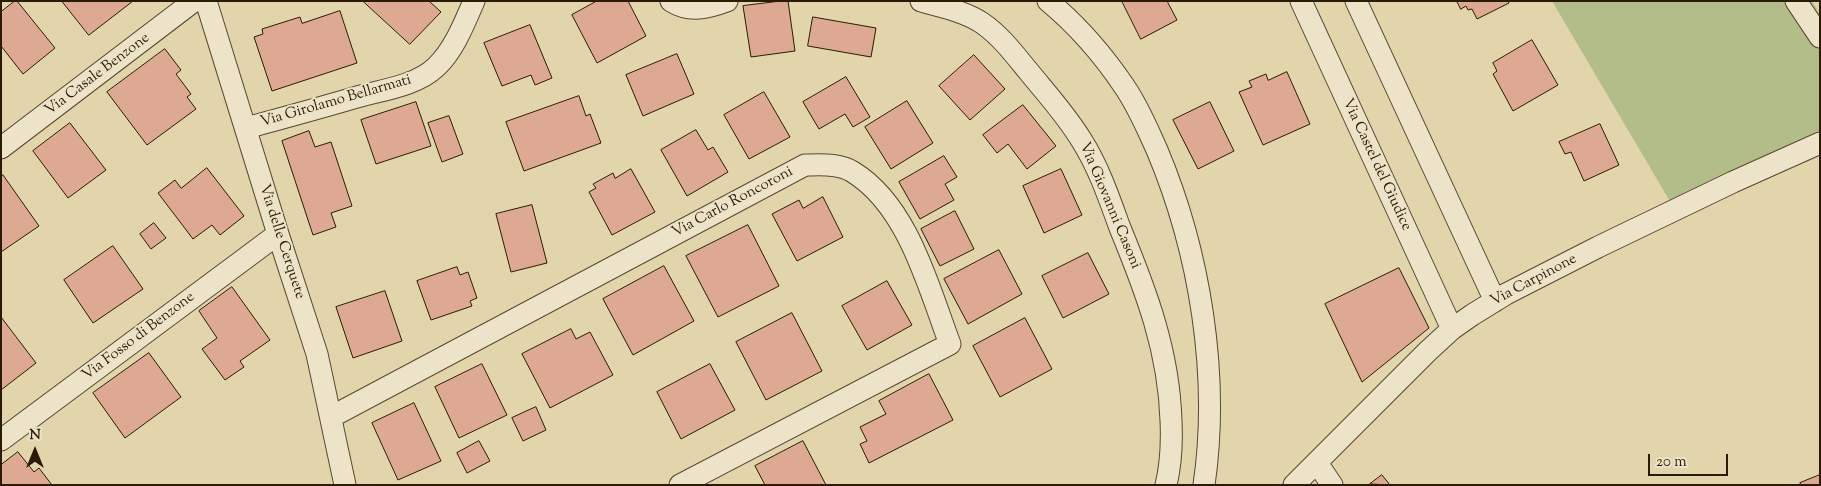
<!DOCTYPE html>
<style>
body{margin:0}
#map{position:relative;width:1821px;height:486px;overflow:hidden;background:#e2d4ab;font-family:"Sorts Mill Goudy",serif}
canvas{display:block}
.frame{position:absolute;inset:0;border:2px solid #2b1b05;pointer-events:none}
.north{position:absolute;left:10px;top:426px;width:50px;height:50px;-webkit-text-stroke:4px #ece3c8;paint-order:stroke;rotate:0deg;font-size:14px;font-weight:700;line-height:20px;text-align:center;color:#2b1b05}
.north::after{content:'';display:block;margin:auto;width:18px;height:22px;background:#2b1b05;clip-path:polygon(50% 0,100% 100%,50% 72%,0 100%)}
.scale{position:absolute;left:1648px;top:454px;width:80px;height:22px;box-sizing:border-box;border:2px solid #2b1b05;border-top:0;padding-left:6px;font-size:15px;line-height:18px;white-space:nowrap;color:#2b1b05;-webkit-text-stroke:4px #ece3c8;paint-order:stroke}
</style>
<div id="map">
<canvas width="1821" height="486"></canvas>
<div class="frame"></div>
<div class="north">N</div>
<div class="scale">20 m</div>
</div>
<script>
const context = document.querySelector('canvas').getContext('2d');
context.lineJoin = 'round';
function fillPath(path, color) {
  context.fillStyle = color;
  context.fill(path, 'evenodd');
}
function trace(path, color, width, dash) {
  context.strokeStyle = color;
  context.lineWidth = width;
  context.lineCap = dash ? 'butt' : 'round';
  context.setLineDash(dash || []);
  context.stroke(path);
}
function write(font, color, halo, rows, align = 'center') {
  context.font = font + ' "Sorts Mill Goudy",serif';
  context.lineWidth = 4;
  context.setLineDash([]);
  context.textBaseline = 'middle';
  context.strokeStyle = halo;
  context.fillStyle = color;
  for (const [text, x, y, turn = 0] of rows) {
    context.save();
    context.translate(x, y);
    context.rotate((+turn || 0) * Math.PI / 180);
    context.textAlign = isNaN(turn) ? turn : align;
    if (halo) context.strokeText(text, 0, 0);
    context.fillText(text, 0, 0);
    context.restore();
  }
}
fillPath(new Path2D(`
 M1552 1H1812L1820 14V132L1671 203Z`), '#b2bd8a');
const building = new Path2D(`
 M15 1H17L55 48 23 74 1 46V12Z
 M62 1H133L89 35Z
 M363 1H429L441 12 410 44Z
 M597 1H628L646 36 597 63 572 15Z
 M781 1H788L795 51 751 57 743 6Z
 M1122 1H1167L1177 20 1141 39Z
 M1457 1H1508L1509 3 1477 19 1472 9 1468 10 1466 6 1461 9Z
 M340 11 357 63 272 91 254 37 263 34 262 29 300 17 302 23Z
 M813 17 876 28 871 57 808 46Z
 M530 25 552 78 535 85 531 75 502 86 484 43Z
 M1532 40 1558 85 1513 111 1493 74 1497 71 1493 63Z
 M165 49 181 70 176 74 191 94 187 97 196 109 147 145 107 92Z
 M677 54 694 94 643 116 626 75Z
 M974 55 1005 89 970 120 939 86Z
 M1287 72 1310 124 1263 145 1239 92 1252 87 1249 81 1266 74 1268 80Z
 M846 77 870 117 853 127 845 114 819 129 803 102Z
 M764 92 790 137 749 159 724 115Z
 M579 96 586 116 590 114 601 143 524 171 506 122Z
 M907 101 933 143 891 169 865 127Z
 M416 102 431 146 376 164 361 120Z
 M1210 102 1234 151 1198 169 1173 120Z
 M1023 105 1056 146 1027 169 1008 144 997 153 983 135Z
 M449 116 463 154 442 162 428 123Z
 M70 123 106 170 68 198 33 151Z
 M1600 124 1619 165 1584 181 1571 152 1565 154 1559 142Z
 M696 130 708 150 713 147 728 172 687 196 661 150Z
 M309 131 315 147 331 142 352 206 331 213 336 227 313 235 282 141Z
 M944 156 957 177 945 184 954 200 920 219 899 182Z
 M207 168 244 216 220 235 212 225 193 239 158 193 175 180 181 188Z
 M631 169 655 212 612 235 589 192 596 188 593 184 613 173 615 178Z
 M1061 169 1082 215 1044 233 1023 186Z
 M3 175 39 226 1 252V177Z
 M823 197 843 237 797 261 772 214 799 200 803 208Z
 M532 205 547 263 511 272 496 214Z
 M955 211 974 249 940 266 921 229Z
 M154 223 166 238 151 249 140 234Z
 M748 225 779 286 718 317 686 256Z
 M113 246 143 289 93 323 64 280Z
 M999 250 1022 294 968 324 944 279Z
 M1088 253 1109 294 1063 318 1042 276Z
 M664 266 694 321 633 355 603 299Z
 M457 267 460 275 468 272 477 298 470 301 472 306 431 320 417 281Z
 M1399 268 1429 328 1362 382 1325 304Z
 M887 281 912 325 867 350 842 306Z
 M232 287 270 340 240 361 244 367 225 380 202 349 217 338 199 311Z
 M385 291 402 341 353 358 336 307Z
 M792 313 822 371 766 400 736 342Z
 M1 317 36 363 1 390Z
 M1025 318 1052 369 1000 397 973 346Z
 M571 329 576 339 590 332 613 375 550 408 522 354Z
 M149 353 181 397 125 438 93 393Z
 M482 364 507 415 459 438 435 387Z
 M710 364 735 410 681 439 657 392Z
 M929 374 953 420 869 463 860 444 867 441 860 427 886 414 879 401Z
 M414 403 441 461 398 480 372 423Z
 M536 407 546 430 523 441 512 418Z
 M479 441 490 461 467 473 457 453Z
 M803 441 826 485H765L755 466Z
 M18 452 34 472 39 468 52 485H1V465Z
 M1382 475 1390 485 1370 484Z
 M1820 475V485H1801L1800 483Z`);
fillPath(building, '#dea993');
trace(building, '#2b1b05', 1);
const minor = new Path2D(`
 M206 1 278 234 317 354 345 485
 M671 1C690 13 708 8 727 1
 M921 1C941 7 964 11 982 23 1000 35 1015 55 1029 72 1047 94 1067 116 1082 141 1099 168 1109 198 1120 228 1146 291 1169 351 1171 421 1172 442 1171 464 1166 485
 M1048 1C1077 25 1103 55 1124 86 1138 106 1147 128 1157 150 1200 252 1220 375 1204 485
 M1301 1 1452 329
 M1356 1 1495 301
 M1796 1 1820 37
 M246 128C283 118 320 108 357 97 382 90 416 86 436 67 454 50 464 24 474 1
 M1 148 194 1
 M331 417 805 165C820 165 839 163 853 172 908 206 928 286 950 344L680 485
 M1 440 278 234
 M1317 463 1332 485
 M1294 485 1428 351 1452 329 1472 315 1506 294 1598 247 1733 182 1820 143`);
trace(minor, '#59492e', 23);
trace(minor, '#ece3c8', 21);
write('15px', '#2b1b05', '#ece3c8', [
 ["Via Casale Benzone",98,75,-37],
 ["Via Girolamo Bellarmati",336,102,-16],
 ["Via Castel del Giudice",1376,165,65],
 ["Via Carlo Roncoroni",733,203,-28],
 ["Via Giovanni Casoni",1109,206,67],
 ["Via delle Cerquete",281,242,72],
 ["Via Carpinone",1534,281,-28],
 ["Via Fosso di Benzone",139,337,-37]
]);
</script>
